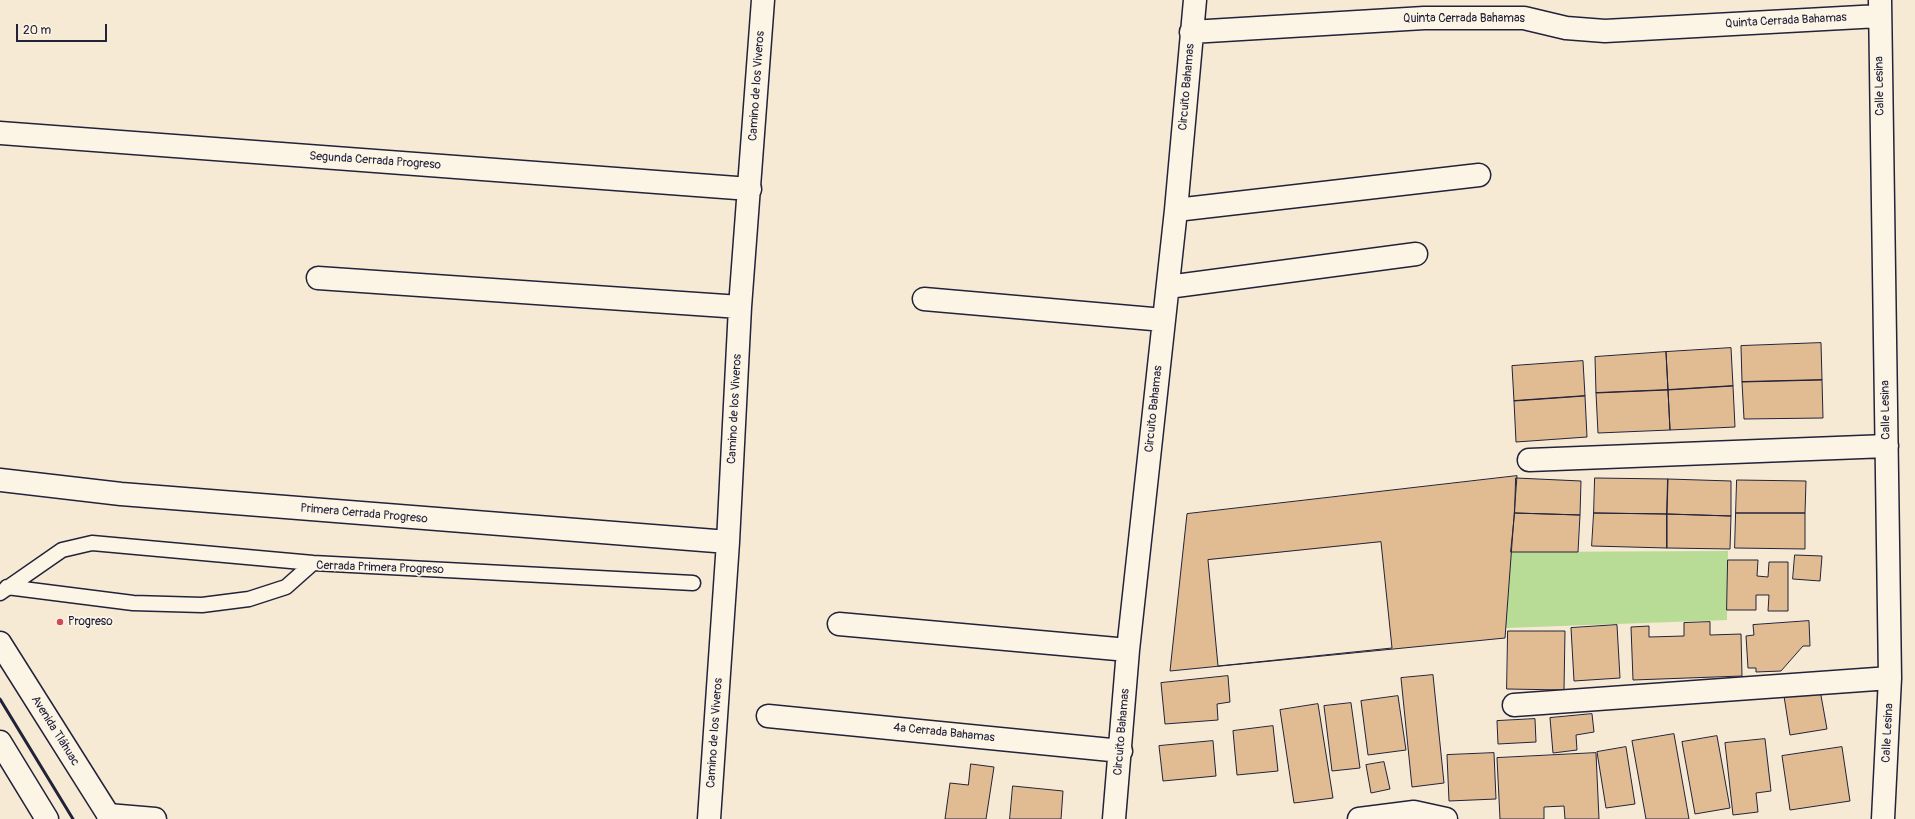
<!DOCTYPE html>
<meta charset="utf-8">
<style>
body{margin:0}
#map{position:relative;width:1915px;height:819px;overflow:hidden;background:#f7ead4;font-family:Pangolin,sans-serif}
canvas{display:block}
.scale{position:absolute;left:16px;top:24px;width:91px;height:18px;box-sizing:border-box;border:2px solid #22223b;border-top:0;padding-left:5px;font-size:12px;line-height:14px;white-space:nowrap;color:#22223b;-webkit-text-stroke:3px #fcf5e5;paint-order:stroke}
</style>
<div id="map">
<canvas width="1915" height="819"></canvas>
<div class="scale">20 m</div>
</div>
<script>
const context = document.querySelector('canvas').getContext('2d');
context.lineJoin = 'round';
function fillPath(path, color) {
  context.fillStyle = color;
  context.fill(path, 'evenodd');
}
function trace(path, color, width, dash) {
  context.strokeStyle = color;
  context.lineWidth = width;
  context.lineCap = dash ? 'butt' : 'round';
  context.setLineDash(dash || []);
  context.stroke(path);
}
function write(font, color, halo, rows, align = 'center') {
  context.font = font + ' Pangolin,sans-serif';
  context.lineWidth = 3.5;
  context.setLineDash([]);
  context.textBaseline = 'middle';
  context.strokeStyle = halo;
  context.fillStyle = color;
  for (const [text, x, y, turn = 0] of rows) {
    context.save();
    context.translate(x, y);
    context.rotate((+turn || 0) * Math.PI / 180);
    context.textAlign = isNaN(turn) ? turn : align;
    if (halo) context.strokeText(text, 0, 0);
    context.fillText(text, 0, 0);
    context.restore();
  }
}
fillPath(new Path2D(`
 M1514 517 1511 552 1728 551 1727 620 1506 628 1381 542Z`), '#b8dc96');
const building = new Path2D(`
 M1821 343 1822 380 1742 382 1741 346Z
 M1731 348 1733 386 1668 390 1666 352Z
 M1666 352 1668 390 1596 393 1595 357Z
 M1583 361 1585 396 1514 401 1512 366Z
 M1822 380 1823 418 1744 419 1742 382Z
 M1733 386 1735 427 1670 430 1668 390Z
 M1668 390 1670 430 1598 433 1596 393Z
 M1585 396 1587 437 1516 442 1514 401Z
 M1517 476 1505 638 1170 671 1187 514Z
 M1516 478 1581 481 1580 515 1515 513Z
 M1595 478 1668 479 1667 514 1594 513Z
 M1668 479 1731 481V516L1667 514Z
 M1737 480 1806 481 1805 513H1736Z
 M1515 513 1580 515 1578 552H1511Z
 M1594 513 1667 514V548L1592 546Z
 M1736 513H1805V549L1735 548Z
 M1667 514 1731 516 1730 549 1667 548Z
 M1381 542 1392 648 1218 666 1208 560Z
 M1795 555 1822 556 1820 581 1793 579Z
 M1728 560H1758L1757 576 1768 577 1769 562H1788V611H1768L1769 595H1756V610H1727Z
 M1809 621 1810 646H1803L1781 671 1756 672V668H1748L1746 636 1754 635 1753 625Z
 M1710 622V635L1741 634 1742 676 1633 680 1631 627 1649 626V637L1684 636V623Z
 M1617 625 1620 678 1574 681 1571 628Z
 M1508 631H1565L1564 690 1507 689Z
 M1433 675 1444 783 1412 787 1401 678Z
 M1228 676 1230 702 1217 704 1218 720 1165 724 1161 683Z
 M1820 690 1827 729 1790 735 1784 696Z
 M1398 696 1406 750 1368 755 1361 701Z
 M1351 703 1360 768 1332 771 1324 706Z
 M1318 704 1333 798 1294 803 1280 710Z
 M1592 714 1594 732 1576 735 1577 750 1553 753 1550 718Z
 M1535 719 1536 742 1498 744 1497 721Z
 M1273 726 1278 771 1237 775 1233 731Z
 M1674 734 1689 819H1646L1632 741Z
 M1717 736 1730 808 1695 814 1682 742Z
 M1765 739 1771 791 1756 793 1758 812 1733 815 1725 743Z
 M1213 741 1216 776 1163 781 1159 746Z
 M1626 747 1635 804 1606 808 1597 752Z
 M1842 747 1850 801 1790 810 1782 756Z
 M1494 753 1496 799 1449 801 1447 755Z
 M1596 753 1599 819H1565L1564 806 1544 807V819H1500L1497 758Z
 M1384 762 1390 789 1371 793 1366 765Z
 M971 764 994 767 986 819H945L950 783 968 785Z
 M1013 786 1063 791 1061 819H1010Z`);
fillPath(building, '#e1bc92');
trace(building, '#22223b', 1);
const lane = new Path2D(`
 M7 587 133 603 202 605 249 599 286 587 313 563
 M0 593 62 550 92 543 313 563 693 583`);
const street = new Path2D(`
 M1880 0 1890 678 1883 819
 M1191 32 1424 18H1524L1566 28 1605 31 1879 16
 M0 133 750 189
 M1176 210 1479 175
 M318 278 740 307
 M1168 287 1416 254
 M924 299 1164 320
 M1529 460 1887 446
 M0 480 121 494 728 542
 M839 624 1128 650
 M1514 705 1890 678
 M768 716 1121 751
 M108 815 155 819
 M709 819 728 542 740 307 763 0
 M1114 819 1128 650 1176 210 1195 0
 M1359 819 1414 812 1446 819`);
const secondary = new Path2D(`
 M0 643 111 819
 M0 742 47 819`);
trace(lane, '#22223b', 17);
trace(street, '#22223b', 25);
trace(secondary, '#22223b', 25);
trace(lane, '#fcf5e5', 14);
trace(street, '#fcf5e5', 22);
trace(secondary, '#fcf5e5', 22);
trace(new Path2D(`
 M0 699 73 819`), '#22223b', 3);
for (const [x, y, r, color] of [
 [60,622,4,"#d1495b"]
]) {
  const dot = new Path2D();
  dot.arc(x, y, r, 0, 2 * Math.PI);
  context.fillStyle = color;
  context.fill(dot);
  trace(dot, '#fcf5e5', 1.5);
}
write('12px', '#22223b', '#fcf5e5', [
 ["Quinta Cerrada Bahamas",1464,19],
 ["Quinta Cerrada Bahamas",1786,21,-3],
 ["Camino de los Viveros",757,86,-86],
 ["Calle Lesina",1880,86,-91],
 ["Circuito Bahamas",1187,87,-85],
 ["Segunda Cerrada Progreso",375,161,4],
 ["Camino de los Viveros",735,409,-87],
 ["Circuito Bahamas",1154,409,-84],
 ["Calle Lesina",1886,410,-91],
 ["Primera Cerrada Progreso",364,514,5],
 ["Cerrada Primera Progreso",380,568,2],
 ["Avenida Tláhuac",55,731,58],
 ["Circuito Bahamas",1122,732,-85],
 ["Camino de los Viveros",715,733,-86],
 ["4ª Cerrada Bahamas",944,733,6],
 ["Calle Lesina",1888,733,-87]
]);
write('12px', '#22223b', '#fcf5e5', [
 ["Progreso",68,622]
], 'left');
</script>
